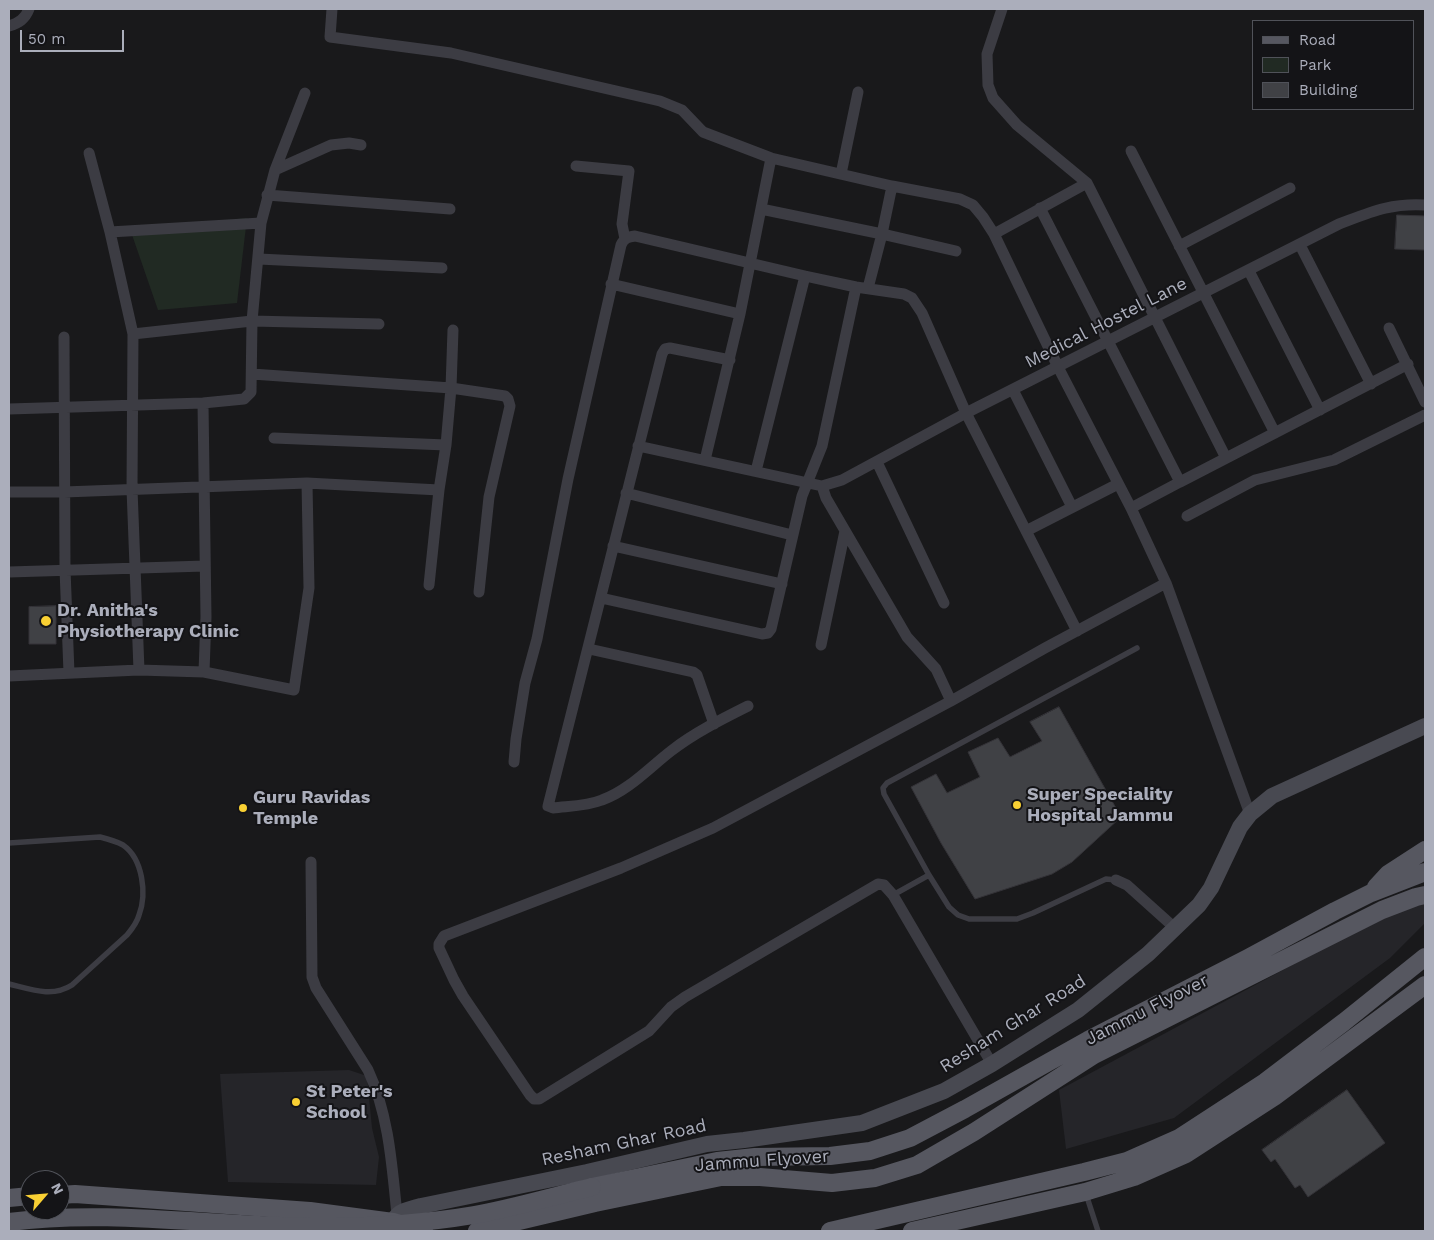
<!DOCTYPE html>
<style>
body{margin:0}
#map{position:relative;width:1434px;height:1240px;overflow:hidden;background:#19191b;font-family:"Work Sans",sans-serif}
canvas{display:block}
.frame{position:absolute;inset:0;border:10px solid #abaebb;pointer-events:none}
.legend{position:absolute;left:1252px;top:20px;width:162px;height:90px;box-sizing:border-box;background:#141417;border:1px solid #505259;margin:0;padding:6px 9px;list-style:none;font-size:15px;color:#abaebb}
.legend li{display:flex;align-items:center;gap:10px;height:25px}
.legend b{width:25px;border:1px solid #505259}
.north{position:absolute;left:20px;top:1170px;width:50px;height:50px;box-sizing:border-box;background:#141417;border:1px solid #505259;border-radius:50%;rotate:63deg;font-size:14px;font-weight:700;line-height:20px;text-align:center;color:#abaebb}
.north::after{content:'';display:block;margin:auto;width:18px;height:22px;background:#f9d033;clip-path:polygon(50% 0,100% 100%,50% 72%,0 100%)}
.scale{position:absolute;left:20px;top:30px;width:104px;height:22px;box-sizing:border-box;border:2px solid #abaebb;border-top:0;padding-left:6px;font-size:15px;line-height:18px;white-space:nowrap;color:#abaebb;-webkit-text-stroke:4px #141417;paint-order:stroke}
</style>
<div id="map">
<canvas width="1434" height="1240"></canvas>
<div class="frame"></div>
<ul class="legend">
<li><b style="height:6px;background:#565760"></b>Road</li>
<li><b style="height:14px;background:#212a23"></b>Park</li>
<li><b style="height:14px;background:#404145"></b>Building</li>
</ul>
<div class="north">N</div>
<div class="scale">50 m</div>
</div>
<script>
const context = document.querySelector('canvas').getContext('2d');
context.lineJoin = 'round';
function fillPath(path, color) {
  context.fillStyle = color;
  context.fill(path, 'evenodd');
}
function trace(path, color, width, dash) {
  context.strokeStyle = color;
  context.lineWidth = width;
  context.lineCap = dash ? 'butt' : 'round';
  context.setLineDash(dash || []);
  context.stroke(path);
}
function write(font, color, halo, rows, align = 'center') {
  context.font = font + ' "Work Sans",sans-serif';
  context.lineWidth = 4;
  context.setLineDash([]);
  context.textBaseline = 'middle';
  context.strokeStyle = halo;
  context.fillStyle = color;
  for (const [text, x, y, turn = 0] of rows) {
    context.save();
    context.translate(x, y);
    context.rotate((+turn || 0) * Math.PI / 180);
    context.textAlign = isNaN(turn) ? turn : align;
    if (halo) context.strokeText(text, 0, 0);
    context.fillText(text, 0, 0);
    context.restore();
  }
}
fillPath(new Path2D(`
 M1425 903V923L1390 958 1174 1118 1066 1149 1059 1090 1384 916Z
 M349 1070 367 1076 372 1128 379 1157 376 1185 228 1182 220 1074Z`), '#252529');
fillPath(new Path2D(`
 M247 218 237 303 158 310 130 229Z`), '#212a23');
const building = new Path2D(`
 M1397 215 1425 216V250L1395 249Z
 M56 606V644H29V607Z
 M1059 707 1121 817 1072 862 1052 874 975 899 941 843 911 787 936 774 947 793 980 777 968 752 998 738 1010 757 1042 741 1030 722Z
 M1347 1090 1385 1143 1308 1197 1300 1185 1295 1188 1275 1159 1271 1162 1262 1150Z`);
fillPath(building, '#404145');
trace(building, '#343338', 1);
trace(new Path2D(`
 M9 843 100 837C108 839 116 841 123 845 143 859 147 894 139 915 137 923 132 929 127 935L72 985C52 998 30 989 9 984
 M929 875 884 794 883 788 887 783 1137 648
 M893 895 929 875 949 907 958 915 969 919H1017L1033 913 1106 879 1116 880
 M1086 1194 1098 1231`), '#3c3c43', 5.5);
trace(new Path2D(`
 M332 9 330 37 451 53 660 101 682 110 703 132 771 158 892 186 960 199 973 205 983 217 994 234 1058 367 1131 508 1166 583 1250 814
 M1002 9 987 54 988 85 993 98 1017 125 1087 183 1226 458
 M9 26C19 23 25 19 29 9
 M1131 151 1275 433
 M89 153 110 232 133 334 132 489 139 670
 M576 166 629 171 622 224 625 239
 M275 170 331 145 349 143 361 145
 M841 174 858 92
 M267 195 450 209
 M1040 208 1180 482 1408 364
 M761 209 882 234 956 251
 M110 232 261 223
 M994 234 1087 183
 M1300 245 1371 384
 M1179 246 1290 188
 M259 259 442 268
 M1249 271 1320 410
 M611 284 740 314
 M868 288 882 234 892 186
 M1389 328 1425 402
 M133 334 252 321 379 324
 M64 337 65 569 69 673
 M730 360 670 348 665 349 662 354 548 806 553 808C569 806 587 806 602 800 628 791 649 768 671 751 694 733 722 719 748 706
 M252 374 451 388 505 396 508 399 510 406 489 497 479 592
 M1013 390 1072 507
 M203 403 206 617 204 672
 M9 409 203 403 244 399 251 392 252 321 261 223 275 170 305 93
 M274 438 446 445
 M638 446 822 486 842 480 966 413 1339 224C1371 212 1390 203 1425 205
 M705 460 740 314 771 158
 M877 462 944 603
 M756 471 805 276
 M822 486 826 498 907 637 936 669 951 701
 M9 492H64L307 483 439 490
 M626 493 792 535
 M1131 508 1180 482
 M1187 516 1255 480 1334 460 1425 415
 M1026 531 1118 484
 M613 546 782 584
 M9 572 205 566
 M429 585 439 490 446 445 451 388 453 330
 M601 598 762 634 768 633 771 629 802 496 822 446 856 287
 M821 645 845 531
 M589 649 693 672 697 675 714 724
 M9 676 139 670 204 672 294 690 309 588 307 483
 M514 762 516 739 525 683 537 639 568 479 621 245C624 238 628 237 635 236L805 276 856 287 904 294 912 298 922 313 966 413 1077 631
 M311 862 312 977 316 988 368 1070C389 1115 392 1166 397 1215
 M1116 880 1127 885 1176 929
 M992 1064 893 895 884 885 878 884 685 997 671 1007 649 1031 539 1099H534L530 1095 463 996 454 980 439 948V944L444 936 621 868 713 828 951 701 1045 648 1166 583`), '#3c3c43', 11);
trace(new Path2D(`
 M393 1231C392 1211 404 1211 421 1206L587 1172 707 1144 744 1140 862 1123 944 1091 992 1064 1078 1010 1148 954 1199 905 1211 888 1240 827 1250 814 1272 796 1425 726`), '#484951', 16);
trace(new Path2D(`
 M1376 887 1388 874 1425 850
 M592 1187 717 1161 755 1157 830 1156 870 1151 910 1138 965 1109 1088 1040 1248 958 1335 911 1371 893 1425 872
 M60 1195 75 1194 310 1211 393 1222 424 1231
 M9 1198 30 1196
 M477 1231 595 1203 721 1177H760L832 1183 875 1178 917 1165 974 1132 1094 1055 1382 910 1416 897 1425 895
 M830 1231 1084 1172 1127 1161 1179 1138 1265 1082 1344 1022 1425 957
 M912 1231 1085 1192 1134 1177 1186 1154 1274 1097 1425 985`), '#565760', 18);
trace(new Path2D(`
 M9 1222C109 1209 211 1226 312 1227 366 1227 421 1224 474 1215 514 1208 553 1196 592 1187`), '#565760', 18);
for (const [x, y, r, color] of [
 [46,621,6,"#f9d033"],
 [1017,805,5,"#f9d033"],
 [243,808,5,"#f9d033"],
 [296,1102,5,"#f9d033"]
]) {
  const dot = new Path2D();
  dot.arc(x, y, r, 0, 2 * Math.PI);
  context.fillStyle = color;
  context.fill(dot);
  trace(dot, '#141417', 2);
}
write('18px', '#abaebb', '#141417', [
 ["Medical Hostel Lane",1106,323,-27],
 ["Jammu Flyover",1147,1010,-27],
 ["Resham Ghar Road",1013,1024,-32],
 ["Resham Ghar Road",624,1143,-12],
 ["Jammu Flyover",762,1161,-4]
]);
write('bold 18px', '#abaebb', '#141417', [
 ["Dr. Anitha's",57,611],
 ["Physiotherapy Clinic",57,632],
 ["Super Speciality",1027,795],
 ["Hospital Jammu",1027,816],
 ["Guru Ravidas",253,798],
 ["Temple",253,819],
 ["St Peter's",306,1092],
 ["School",306,1113]
], 'left');
</script>
